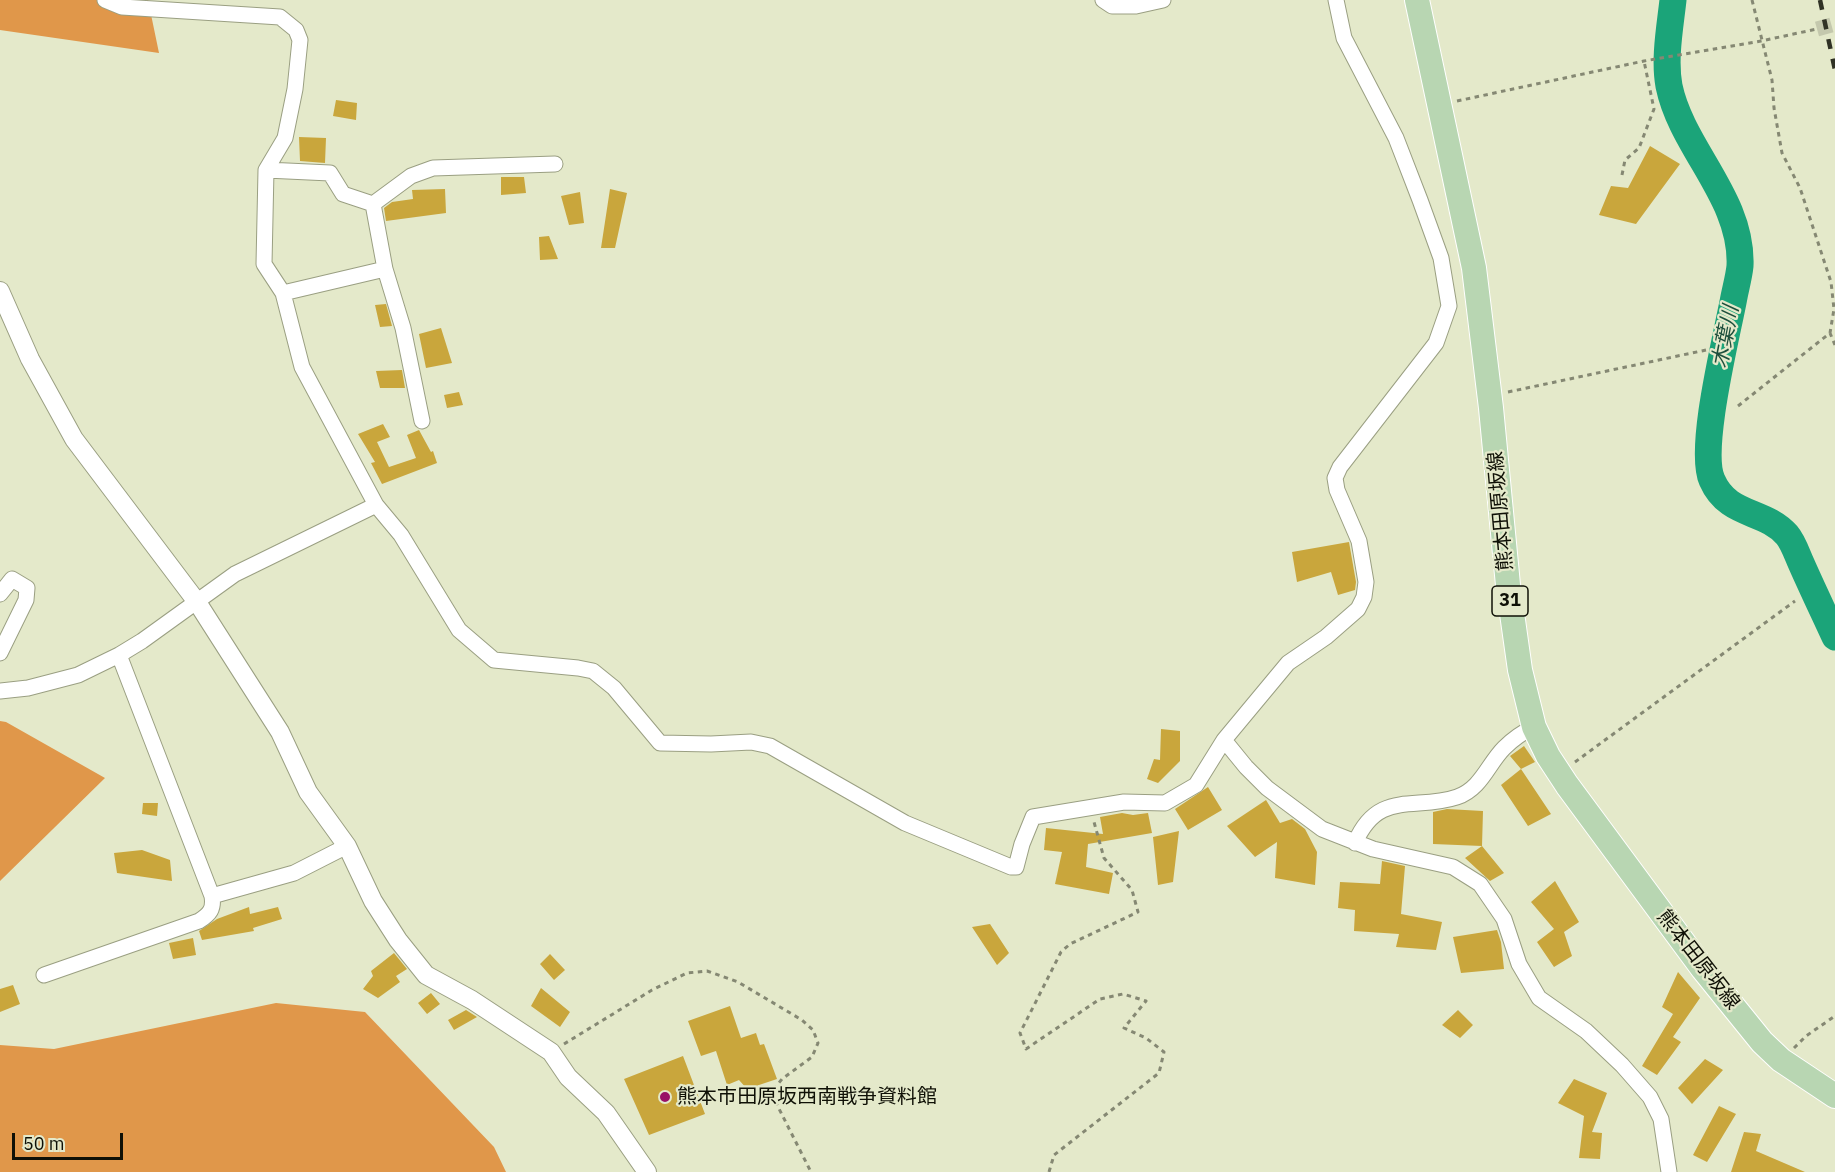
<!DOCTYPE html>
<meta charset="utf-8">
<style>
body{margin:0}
#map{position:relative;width:1835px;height:1172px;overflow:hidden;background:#e4e9ca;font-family:"IBM Plex Sans",sans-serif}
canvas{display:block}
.scale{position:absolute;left:12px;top:1133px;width:111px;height:27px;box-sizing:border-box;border:3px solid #0f1006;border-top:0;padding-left:8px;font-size:18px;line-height:21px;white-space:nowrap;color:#0f1006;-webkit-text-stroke:4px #e4e9ca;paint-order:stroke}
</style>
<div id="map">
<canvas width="1835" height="1172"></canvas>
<div class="scale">50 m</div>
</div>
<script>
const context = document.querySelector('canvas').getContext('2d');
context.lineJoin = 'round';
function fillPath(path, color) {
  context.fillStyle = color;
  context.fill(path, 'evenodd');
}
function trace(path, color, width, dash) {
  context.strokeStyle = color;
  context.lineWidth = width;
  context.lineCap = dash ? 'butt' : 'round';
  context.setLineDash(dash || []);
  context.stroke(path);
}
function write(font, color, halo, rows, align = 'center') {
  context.font = font + ' "IBM Plex Sans","Noto Sans JP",sans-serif';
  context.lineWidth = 4.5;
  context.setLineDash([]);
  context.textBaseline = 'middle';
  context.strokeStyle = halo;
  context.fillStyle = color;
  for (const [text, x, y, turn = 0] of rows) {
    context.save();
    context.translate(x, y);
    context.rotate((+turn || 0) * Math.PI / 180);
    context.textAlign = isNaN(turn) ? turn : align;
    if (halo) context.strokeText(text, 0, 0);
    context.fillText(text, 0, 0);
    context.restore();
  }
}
fillPath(new Path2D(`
 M0 0H148L159 53 0 30Z
 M0 721 6 722 105 778 0 881Z
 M276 1003 365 1012 494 1147 506 1172H0V1045L54 1049Z`), '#e0974a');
trace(new Path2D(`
 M1673 0C1670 27 1664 59 1669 86 1682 149 1743 198 1740 266 1739 276 1736 287 1734 297 1727 335 1698 449 1712 480 1728 517 1764 509 1787 535 1793 542 1797 554 1801 563 1812 588 1824 613 1835 637`), '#1ba479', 27);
fillPath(new Path2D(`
 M336 100 357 103 356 120 333 116Z
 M299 137 326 138 325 163 300 161Z
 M1650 146 1680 164 1636 224 1599 215 1611 186 1628 188Z
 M501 177H524L526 193 501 195Z
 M445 189 446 213 386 221 384 208 392 202 413 199 412 190Z
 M610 189 627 193 615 248H601Z
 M580 192 584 223 569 225 561 196Z
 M549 236 558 259 540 260 539 237Z
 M386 304 392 326 380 327 375 305Z
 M441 328 452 363 426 368 419 334Z
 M402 370 405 388H380L376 371Z
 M459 392 463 405 447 408 444 395Z
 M383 424 390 437 377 442 389 467 416 458 407 435 419 430 431 452 433 451 437 463 382 484 371 463 375 462 358 434Z
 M1349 542 1356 582 1355 590 1338 595 1331 572 1297 582 1292 552Z
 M1161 729 1180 731V761L1158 783 1147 779 1154 759 1160 760Z
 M1524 746 1535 762 1521 769 1510 756Z
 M1521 769 1551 814 1528 826 1501 785Z
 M1208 787 1222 810 1188 830 1175 809Z
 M1266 800 1280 823 1292 819 1305 829 1317 852 1315 885 1275 878 1277 842 1255 857 1227 826Z
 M143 803H158L157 816 142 814Z
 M1447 809 1483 811 1482 846 1433 844V812Z
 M1122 813 1133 815 1148 813 1152 833 1088 844 1086 867 1113 873 1109 894 1055 884 1062 852 1044 850 1046 828 1103 834 1100 817Z
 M1179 831 1173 882 1158 885 1153 837Z
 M1482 846 1504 873 1490 881 1465 858Z
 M142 850 170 860 172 881 117 873 114 853Z
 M1382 861 1405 866 1401 914 1442 922 1436 950 1396 947 1399 934 1354 931 1355 910 1338 908 1340 882 1380 884Z
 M1555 881 1579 922 1564 932 1572 956 1554 967 1537 942 1554 929 1531 902Z
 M249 907 250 914 278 907 282 919 253 928 254 931 202 940 199 931 217 919Z
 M990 924 1009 953 997 965 972 927Z
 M1497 930 1501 942 1504 969 1461 973 1453 937Z
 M193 938 196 955 173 959 169 943Z
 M394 953 407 969 396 976 400 982 378 998 363 989 373 976 371 971Z
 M550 954 565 970 554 980 540 964Z
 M1678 972 1700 998 1673 1037 1681 1042 1657 1075 1642 1066 1673 1014 1662 1007Z
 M13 985 20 1004 0 1012V989Z
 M541 988 570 1012 560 1027 531 1006Z
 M431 993 440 1004 427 1014 418 1003Z
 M730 1006 741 1038 756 1033 760 1045 764 1044 777 1079 747 1089 739 1080 727 1085 716 1051 701 1056 688 1021Z
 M466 1010 477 1017 454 1030 448 1020Z
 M1458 1010 1473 1025 1460 1038 1442 1025Z
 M683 1056 705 1114 649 1135 624 1079Z
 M1705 1059 1723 1070 1692 1104 1678 1088Z
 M1574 1079 1607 1093 1592 1132 1602 1133 1600 1159 1579 1158 1584 1116 1558 1103Z
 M1719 1106 1736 1114 1707 1162 1693 1155Z
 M1744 1132 1761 1134 1756 1151 1805 1172H1731Z`), '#c9a63c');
trace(new Path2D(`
 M1817 29 1835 24`), '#c4c8ad', 15, [15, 8]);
const minor = new Path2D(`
 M105 0 122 7 280 17 296 30 300 40 295 89 285 138 266 170 264 264 283 293 302 367 376 505 401 535 459 630 494 660 578 668 593 671 614 688 660 743 711 744 751 742 770 746 905 823 1011 867H1016L1022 844 1033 817 1124 802 1165 803 1196 785 1224 740 1288 663 1326 637 1358 609 1364 597 1366 582 1359 541 1337 490 1335 478 1340 467 1436 343 1449 306 1441 258 1420 200 1396 138 1344 38 1336 0
 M1103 0 1112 6H1136L1163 0
 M266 170 330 173 343 194 373 204
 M385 269 373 204 411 176 433 168 555 164
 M283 293 385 269 403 328 422 421
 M0 594 12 579 27 588 26 600 0 653
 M0 691 28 688 78 675 119 655 142 641 235 574 376 505
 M1224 740 1246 767 1267 788 1322 829 1373 849 1453 867 1480 884 1504 919 1519 964 1539 998 1586 1031 1622 1065 1650 1097 1661 1119 1669 1172
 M1355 843C1378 789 1415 811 1457 797 1481 789 1488 764 1504 748 1513 739 1523 732 1534 727
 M212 896 294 873 347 846
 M44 975 199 921C210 914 214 909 212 896L119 655`);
const tertiary = new Path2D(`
 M0 291 30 359 74 439 197 602 280 732 308 792 347 846 373 901 398 940 426 975 472 1000 551 1052 568 1077 606 1113 647 1172`);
const primary = new Path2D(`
 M1417 0 1474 268 1491 408 1508 585 1520 670 1534 727 1548 756 1567 785 1703 969 1762 1042 1781 1060 1835 1096`);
trace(minor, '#9a9f82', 17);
trace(tertiary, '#9a9f82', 20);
trace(primary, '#fff', 26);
trace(new Path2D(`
 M1752 0 1772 80 1774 108 1782 153 1800 188 1831 282 1834 309 1830 333
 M1457 101 1644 61 1761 41 1817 29
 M1622 175 1625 160 1639 148 1654 109 1644 61
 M1508 392 1706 350
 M1738 406 1830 333 1835 345
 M1575 762 1795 601
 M564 1044 652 990 687 973 707 971 738 982 802 1020 813 1030 818 1043 812 1057 782 1079 771 1093 811 1172
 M1794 1048 1806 1036 1835 1016
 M1049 1172 1054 1155 1159 1073 1164 1052 1146 1038 1124 1028 1146 1001 1123 994 1100 999 1026 1049 1020 1033 1061 952 1070 944 1138 912 1132 890 1104 858 1094 822`), '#858873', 3, [4.5, 4.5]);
trace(minor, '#fff', 15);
trace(tertiary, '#fff', 18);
trace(primary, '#b8d6b2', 24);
trace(new Path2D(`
 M1820 0 1835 70`), '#303225', 4.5, [10, 10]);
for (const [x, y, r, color] of [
 [665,1097,6,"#981166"]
]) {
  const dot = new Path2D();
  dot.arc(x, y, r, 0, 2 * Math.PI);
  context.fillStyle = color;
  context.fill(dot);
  trace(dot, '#e4e9ca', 2);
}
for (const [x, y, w] of [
 [1510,601,36]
]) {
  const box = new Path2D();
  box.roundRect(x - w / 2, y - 15, w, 30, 4.5);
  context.fillStyle = '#e4e9ca';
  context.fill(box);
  trace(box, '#0f1006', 1.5);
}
write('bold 18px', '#0f1006', null, [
 ["31",1510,601]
]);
write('20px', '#0f1006', '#e4e9ca', [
 ["熊本田原坂線",1501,511,-95],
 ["熊本田原坂線",1698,960,52]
]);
write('20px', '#0f1006', '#e4e9ca', [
 ["熊本市田原坂西南戦争資料館",677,1097]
], 'left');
write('italic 21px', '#1d4f3c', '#e4e9ca', [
 ["木葉川",1726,337,-79]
]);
</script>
